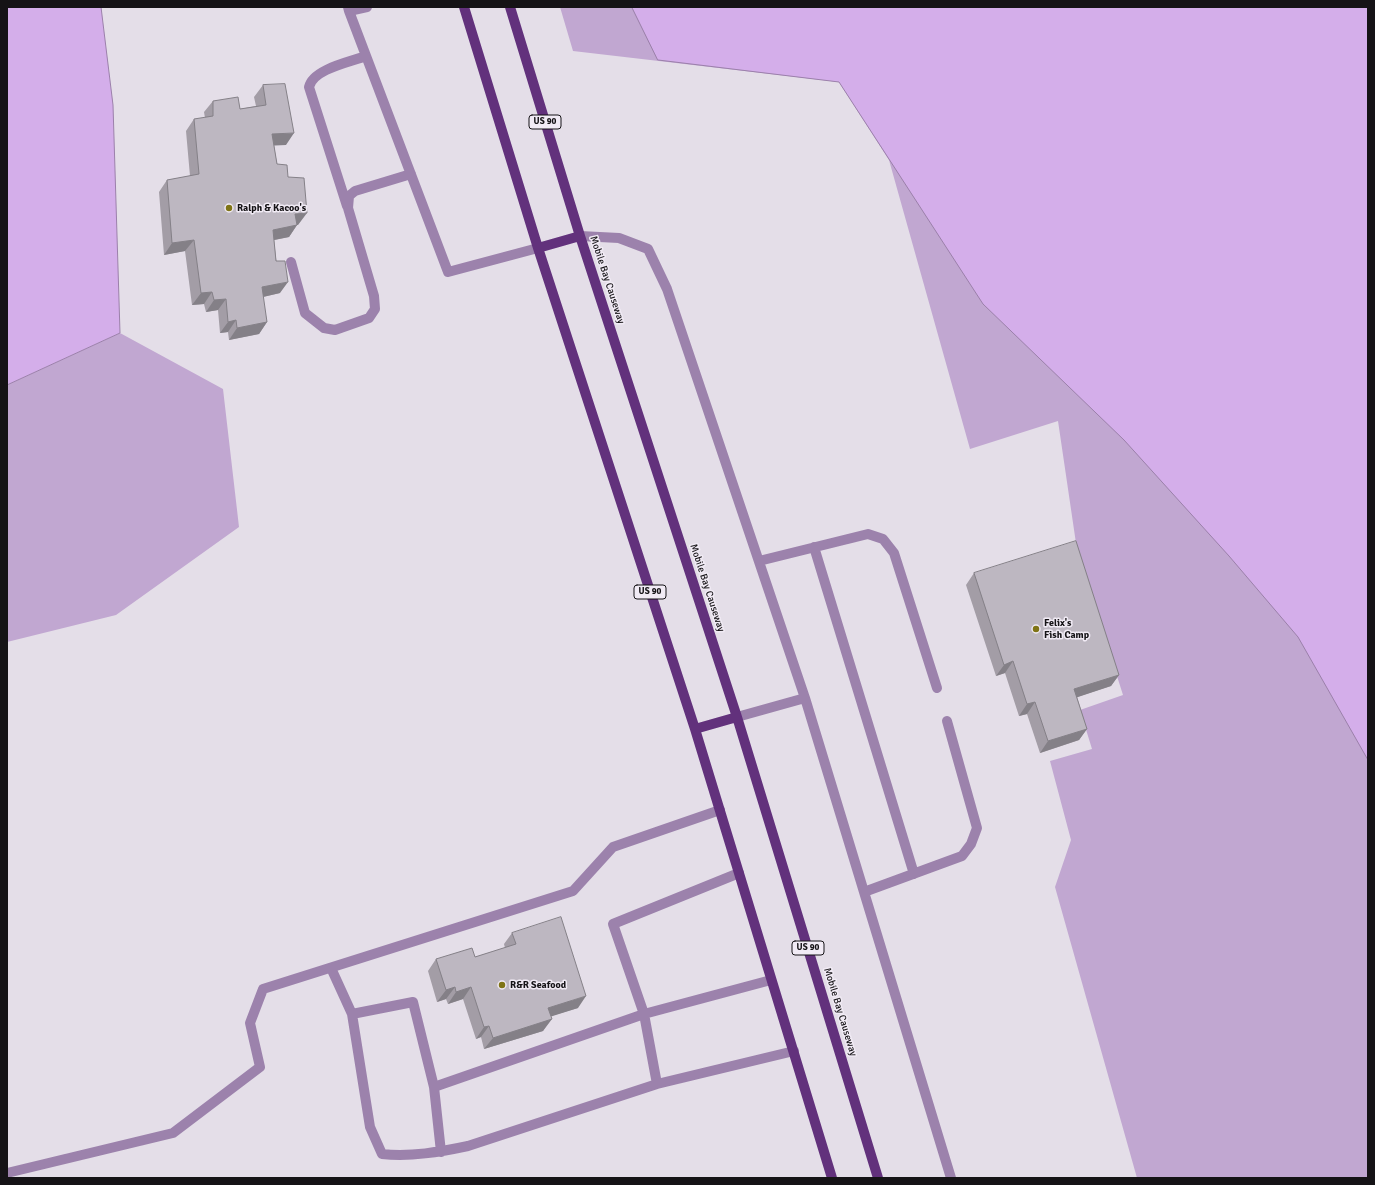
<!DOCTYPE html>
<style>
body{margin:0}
#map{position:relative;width:1375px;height:1185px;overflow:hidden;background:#e4dee8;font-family:Signika,sans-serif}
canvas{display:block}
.frame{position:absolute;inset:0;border:8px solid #151316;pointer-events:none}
</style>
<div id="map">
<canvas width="1375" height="1185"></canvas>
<div class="frame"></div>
</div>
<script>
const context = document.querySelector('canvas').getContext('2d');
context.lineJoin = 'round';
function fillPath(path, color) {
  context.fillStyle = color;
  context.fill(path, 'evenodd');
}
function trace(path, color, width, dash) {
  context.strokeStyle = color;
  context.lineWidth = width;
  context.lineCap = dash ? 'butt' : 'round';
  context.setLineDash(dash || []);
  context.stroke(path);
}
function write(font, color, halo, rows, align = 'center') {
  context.font = font + ' Signika,sans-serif';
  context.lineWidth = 3;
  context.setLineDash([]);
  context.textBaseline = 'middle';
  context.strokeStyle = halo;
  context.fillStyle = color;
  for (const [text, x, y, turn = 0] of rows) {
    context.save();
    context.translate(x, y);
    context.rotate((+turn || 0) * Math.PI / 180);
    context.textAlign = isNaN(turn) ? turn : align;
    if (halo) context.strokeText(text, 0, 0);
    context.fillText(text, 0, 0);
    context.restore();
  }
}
fillPath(new Path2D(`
 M560 7H1331L1368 122V1178H1137L1055 887 1071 840 1050 761 1092 749 1080 710 1123 695 1077 550 1058 421 970 449 889 160 839 82 573 51Z
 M120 333 223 389 239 527 116 615 7 642V385Z`), '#c1a7d1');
const water = new Path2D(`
 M7 7H101L113 105 120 333 7 385Z
 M632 7H1368V760L1298 637 1229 556 1124 440 983 304 839 82 658 60Z`);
fillPath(water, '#d4aeea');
trace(water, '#9b80aa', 1);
trace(new Path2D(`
 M348 7 349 11 367 7
 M349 11 448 272 538 248
 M347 206 309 87C313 69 350 62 366 56
 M580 236 619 238 648 249 667 289 805 698 951 1178
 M291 262 305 313 324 328 335 330 369 318 375 309 374 296 348 208 349 196 355 191 411 174
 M814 547 914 874
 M759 561 868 534 883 539 894 553 937 688
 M737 717 805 698
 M739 873 613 924 644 1014 657 1084 794 1051
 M864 892 962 856 971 844 977 828 947 721
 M331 968 352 1014
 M657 1084 468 1146C440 1152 411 1157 382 1154L370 1127 352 1014 413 1002 434 1087 644 1014 771 980
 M434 1087 441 1152
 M7 1173 173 1133 260 1067 250 1023 263 989 573 891 613 847 720 810`), '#9c82ac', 10);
trace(new Path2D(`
 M464 7 538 248 695 729 832 1178
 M510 7 580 236 737 717 878 1178
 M538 248 580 236
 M695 729 737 717`), '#62317c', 10);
fillPath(new Path2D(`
 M263 85 286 145H274L277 164 288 177 298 225H297L289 237 274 240 280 293 263 297 267 322 259 334 229 340 228 332 220 333 218 310 206 312 204 304 192 305 185 251 164 255 159 192 167 180 190 176 186 131 194 119 205 118 204 112 213 101 240 109 256 106 254 97Z
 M974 573 1119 675 1111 686 1077 697 1087 729 1079 740 1040 753 1027 714 1019 716 1005 673 996 676 966 585Z
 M512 933 578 1008 551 1016 543 1031 484 1049 481 1037 476 1039 463 999 448 1004 446 999 437 1002 428 971 436 959 475 957 505 948 504 944Z`), '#a39da6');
fillPath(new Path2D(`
 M294 133 286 145 264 146 272 134Z
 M307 213 298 225 287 226 295 214Z
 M297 225 289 237 264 242 273 230Z
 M194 240 185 251 164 255 172 243Z
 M288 282 280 293 254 299 262 287Z
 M212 292 204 304 192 305 201 293Z
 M226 299 218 310 206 312 214 300Z
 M236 320 228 332 220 333 228 322Z
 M267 322 259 334 229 340 237 328Z
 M1013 661 1005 673 996 676 1004 665Z
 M1119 675 1111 686 1066 701 1074 689Z
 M1035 702 1027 714 1019 716 1027 704Z
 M1087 729 1079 740 1040 753 1048 741Z
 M455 987 446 999 437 1002 446 990Z
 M471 987 463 999 448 1004 456 992Z
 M586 996 578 1008 540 1020 548 1008Z
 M552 1019 543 1031 484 1049 493 1038Z
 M489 1026 481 1037 476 1039 484 1027Z`), '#848087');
const building = new Path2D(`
 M285 84 294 133 272 134 277 164 287 165 288 177 304 178 307 213 295 214 297 225 273 230 276 261H285L288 282 262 287 267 322 237 328 236 320 228 322 226 299 214 300 212 292 201 293 194 240 172 243 167 180 199 174 194 119 213 116V101L238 97 240 109 266 105 263 85Z
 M1076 541 1119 675 1074 689 1087 729 1048 741 1035 702 1027 704 1013 661 1004 665 974 573Z
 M561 917 586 996 548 1008 552 1019 493 1038 489 1026 484 1027 471 987 456 992 455 987 446 990 436 959 472 948 475 957 516 944 512 933Z`);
fillPath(building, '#bdb7c1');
trace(building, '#848087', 1);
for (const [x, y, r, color] of [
 [229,208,4,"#7f7416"],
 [1036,629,4,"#7f7416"],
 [502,985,4,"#7f7416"]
]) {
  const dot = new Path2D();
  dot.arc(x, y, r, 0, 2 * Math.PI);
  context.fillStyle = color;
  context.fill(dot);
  trace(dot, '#f1ebf5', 1.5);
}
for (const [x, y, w] of [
 [545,122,32],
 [650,592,32],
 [808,948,32]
]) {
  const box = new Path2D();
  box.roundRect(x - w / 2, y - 7, w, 14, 3);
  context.fillStyle = '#f1ebf5';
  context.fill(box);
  trace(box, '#151316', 1);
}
write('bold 9px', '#151316', null, [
 ["US 90",545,122],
 ["US 90",650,592],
 ["US 90",808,948]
]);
write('bold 10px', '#151316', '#f1ebf5', [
 ["Ralph & Kacoo's",237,208],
 ["Felix's",1044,623],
 ["Fish Camp",1044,635],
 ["R&R Seafood",510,985]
], 'left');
write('10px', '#151316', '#f1ebf5', [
 ["Mobile Bay Causeway",607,280,72],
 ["Mobile Bay Causeway",707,588,72],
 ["Mobile Bay Causeway",840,1012,73]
]);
</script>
